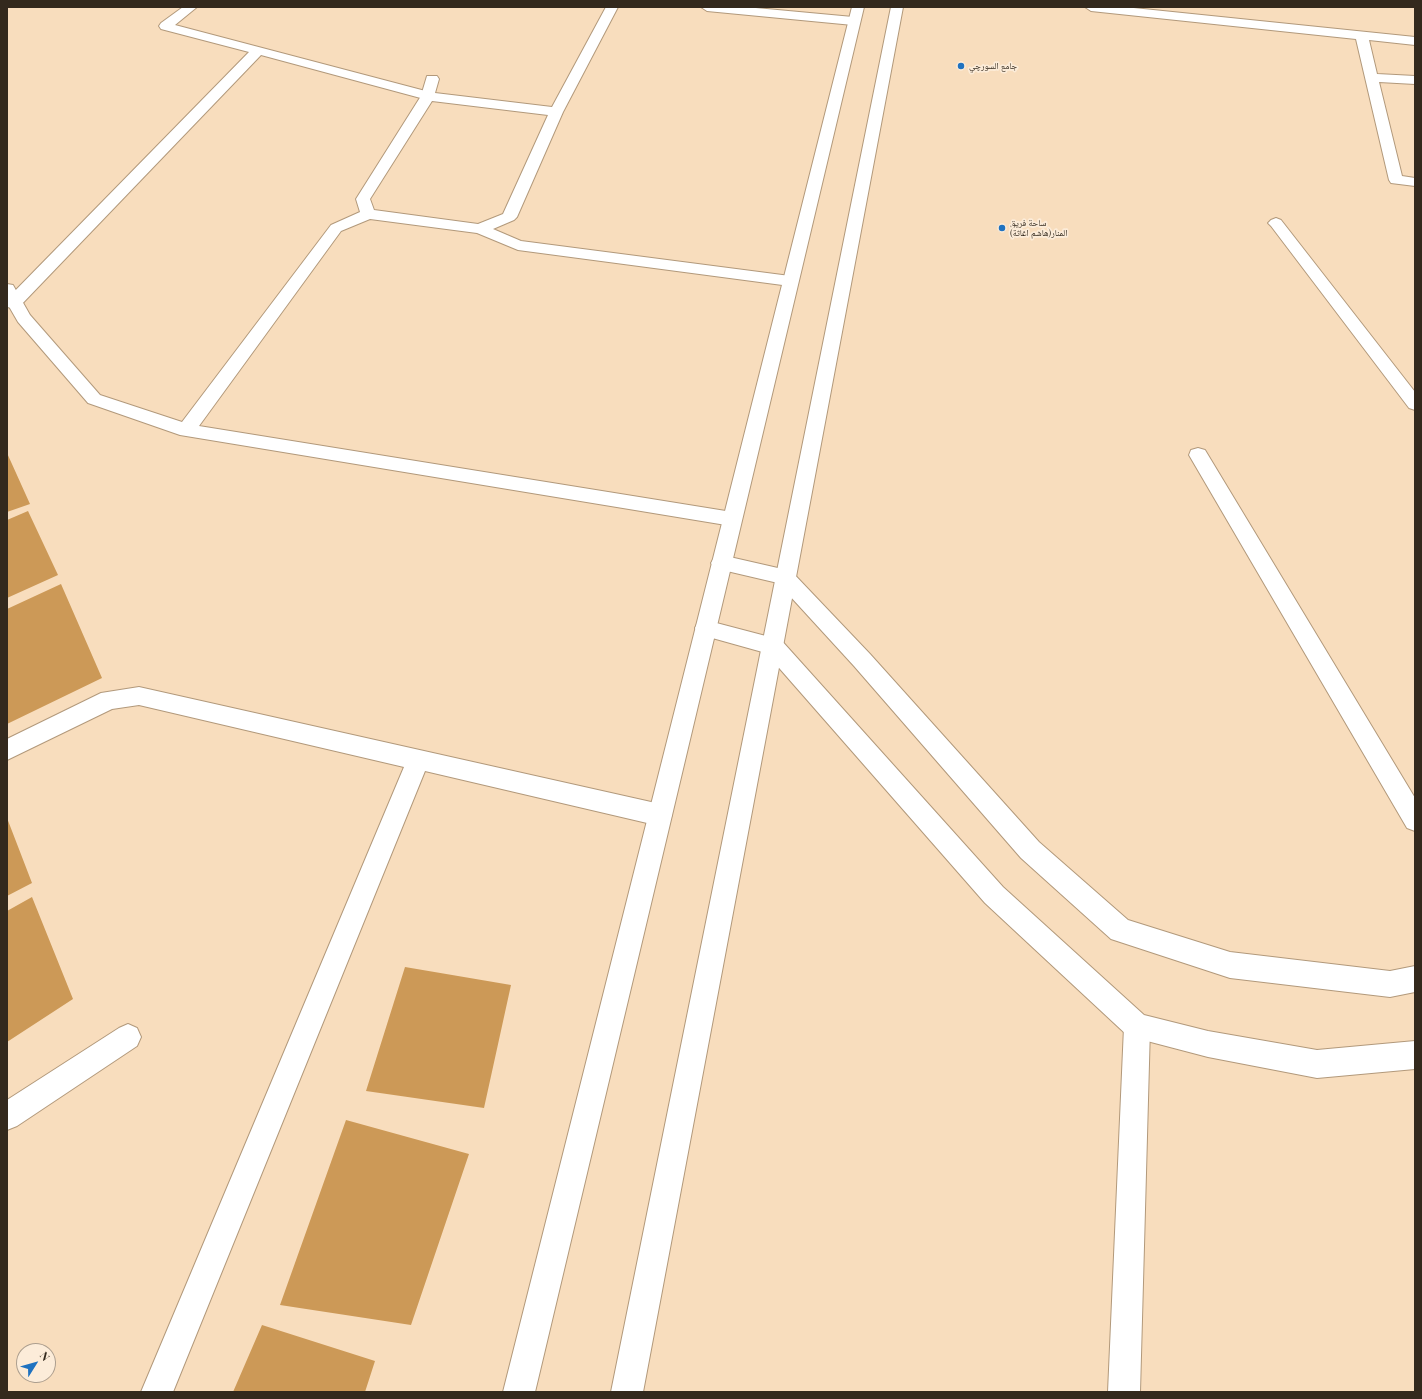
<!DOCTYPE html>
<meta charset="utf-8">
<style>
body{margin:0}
#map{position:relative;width:1422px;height:1399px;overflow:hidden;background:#f8ddbd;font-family:"Playfair Display",serif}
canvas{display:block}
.frame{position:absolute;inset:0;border:8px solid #33291d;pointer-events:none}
.north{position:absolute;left:16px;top:1343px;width:40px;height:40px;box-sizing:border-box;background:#fcecd9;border:1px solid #ac9e8e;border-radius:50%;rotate:53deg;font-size:11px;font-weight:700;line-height:16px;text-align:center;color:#33291d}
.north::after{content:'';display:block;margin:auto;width:14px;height:18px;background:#1f72c0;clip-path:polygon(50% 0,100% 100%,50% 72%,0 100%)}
</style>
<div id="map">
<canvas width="1422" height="1399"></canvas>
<div class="frame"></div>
<div class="north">N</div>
</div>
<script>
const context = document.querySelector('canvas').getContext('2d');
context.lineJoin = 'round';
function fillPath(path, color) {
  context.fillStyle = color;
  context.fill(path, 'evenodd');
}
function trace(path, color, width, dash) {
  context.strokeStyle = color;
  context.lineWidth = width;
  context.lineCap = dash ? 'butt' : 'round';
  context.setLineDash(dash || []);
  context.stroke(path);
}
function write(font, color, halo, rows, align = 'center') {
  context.font = font + ' "Playfair Display","Noto Naskh Arabic",serif';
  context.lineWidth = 3.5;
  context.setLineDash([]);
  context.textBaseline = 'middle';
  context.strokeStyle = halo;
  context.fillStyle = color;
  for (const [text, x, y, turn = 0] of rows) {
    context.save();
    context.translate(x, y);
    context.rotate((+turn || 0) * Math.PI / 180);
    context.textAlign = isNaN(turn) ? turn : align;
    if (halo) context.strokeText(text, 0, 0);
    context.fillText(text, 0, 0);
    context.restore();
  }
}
fillPath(new Path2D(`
 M7 453 30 504 7 512Z
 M28 511 58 575 7 598V520Z
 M61 584 102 678 7 724V609Z
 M7 818 32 883 7 896Z
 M32 897 73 999 7 1042V911Z
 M405 967 511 985 484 1108 366 1091Z
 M346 1120 469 1154 411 1325 280 1305Z
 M262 1325 375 1361 365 1392H233Z`), '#cc9957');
const pedestrian = new Path2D(`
 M183 7H197L175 25 433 93 435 96 433 99 428 100 261 55 19 307 13 308 7 307V299L249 52 161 29 159 26 161 23Z`);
const minor = new Path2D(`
 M606 7H618L563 112 517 217 514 220 493 229 521 241 790 276 796 277 798 281 796 285 790 286 518 250 477 233 370 219 341 231 199 426 732 512 739 514 742 519 739 524 732 526 180 435 88 403 18 322 7 303V284L13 285 30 315 100 395 182 422 331 225 360 212 356 199 421 96 427 76H437L439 79 435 93 552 107ZM432 101 548 115 503 214 478 224 374 210 370 199Z
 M701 7H745L853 17 859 21 853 25 707 11Z
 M1085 7H1124L1415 37V45L1369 40 1377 74 1415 76V84L1379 82 1402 176 1415 178V186L1391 183 1389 180 1356 39 1091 11Z
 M1276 218 1281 220 1415 392V410L1409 408 1271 226 1268 223 1271 220Z
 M1198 448 1205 450 1415 798V831L1407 828 1189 455 1191 450Z
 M139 687 660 804 668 807 672 815 668 823 660 826 425 771 173 1392H141L404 767 139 705 112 709 7 760V739L101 693Z
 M1137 1014 1146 1018 1150 1027 1140 1392H1108L1124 1027 1128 1018Z
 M128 1024 137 1028 141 1037 137 1046 17 1126 7 1130V1100L119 1028Z`);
const tertiary = new Path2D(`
 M721 555 791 571 870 654 1039 842 1128 920 1230 952 1390 971 1415 966V992L1390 997 1230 978 1111 939 1021 858 854 666 778 583 714 568 711 563 714 558Z
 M705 620 781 640 1003 887 1144 1015 1208 1031 1317 1050 1415 1041V1069L1317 1078 1208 1057 1128 1036 985 903 766 653 698 634 695 628 698 622Z`);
const secondary = new Path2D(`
 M852 7H864L535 1392H503Z
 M891 7H903L643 1392H611Z`);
trace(pedestrian, '#b2997b', 2);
trace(minor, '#b2997b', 2);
trace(tertiary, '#b2997b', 2);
trace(secondary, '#b2997b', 2);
fillPath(pedestrian, '#fff');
fillPath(minor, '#fff');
fillPath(tertiary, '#fff');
fillPath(secondary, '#fff');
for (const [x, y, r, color] of [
 [961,66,4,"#1f72c0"],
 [1002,228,4,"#1f72c0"]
]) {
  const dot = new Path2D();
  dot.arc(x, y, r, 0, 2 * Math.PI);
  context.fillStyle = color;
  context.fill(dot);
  trace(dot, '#fcecd9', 1.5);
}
write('9px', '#33291d', '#fcecd9', [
 ["جامع السورچي",969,66],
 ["ساحة فريق",1010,223],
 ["المنار(هاشم اغاثة)",1010,233]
], 'left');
</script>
